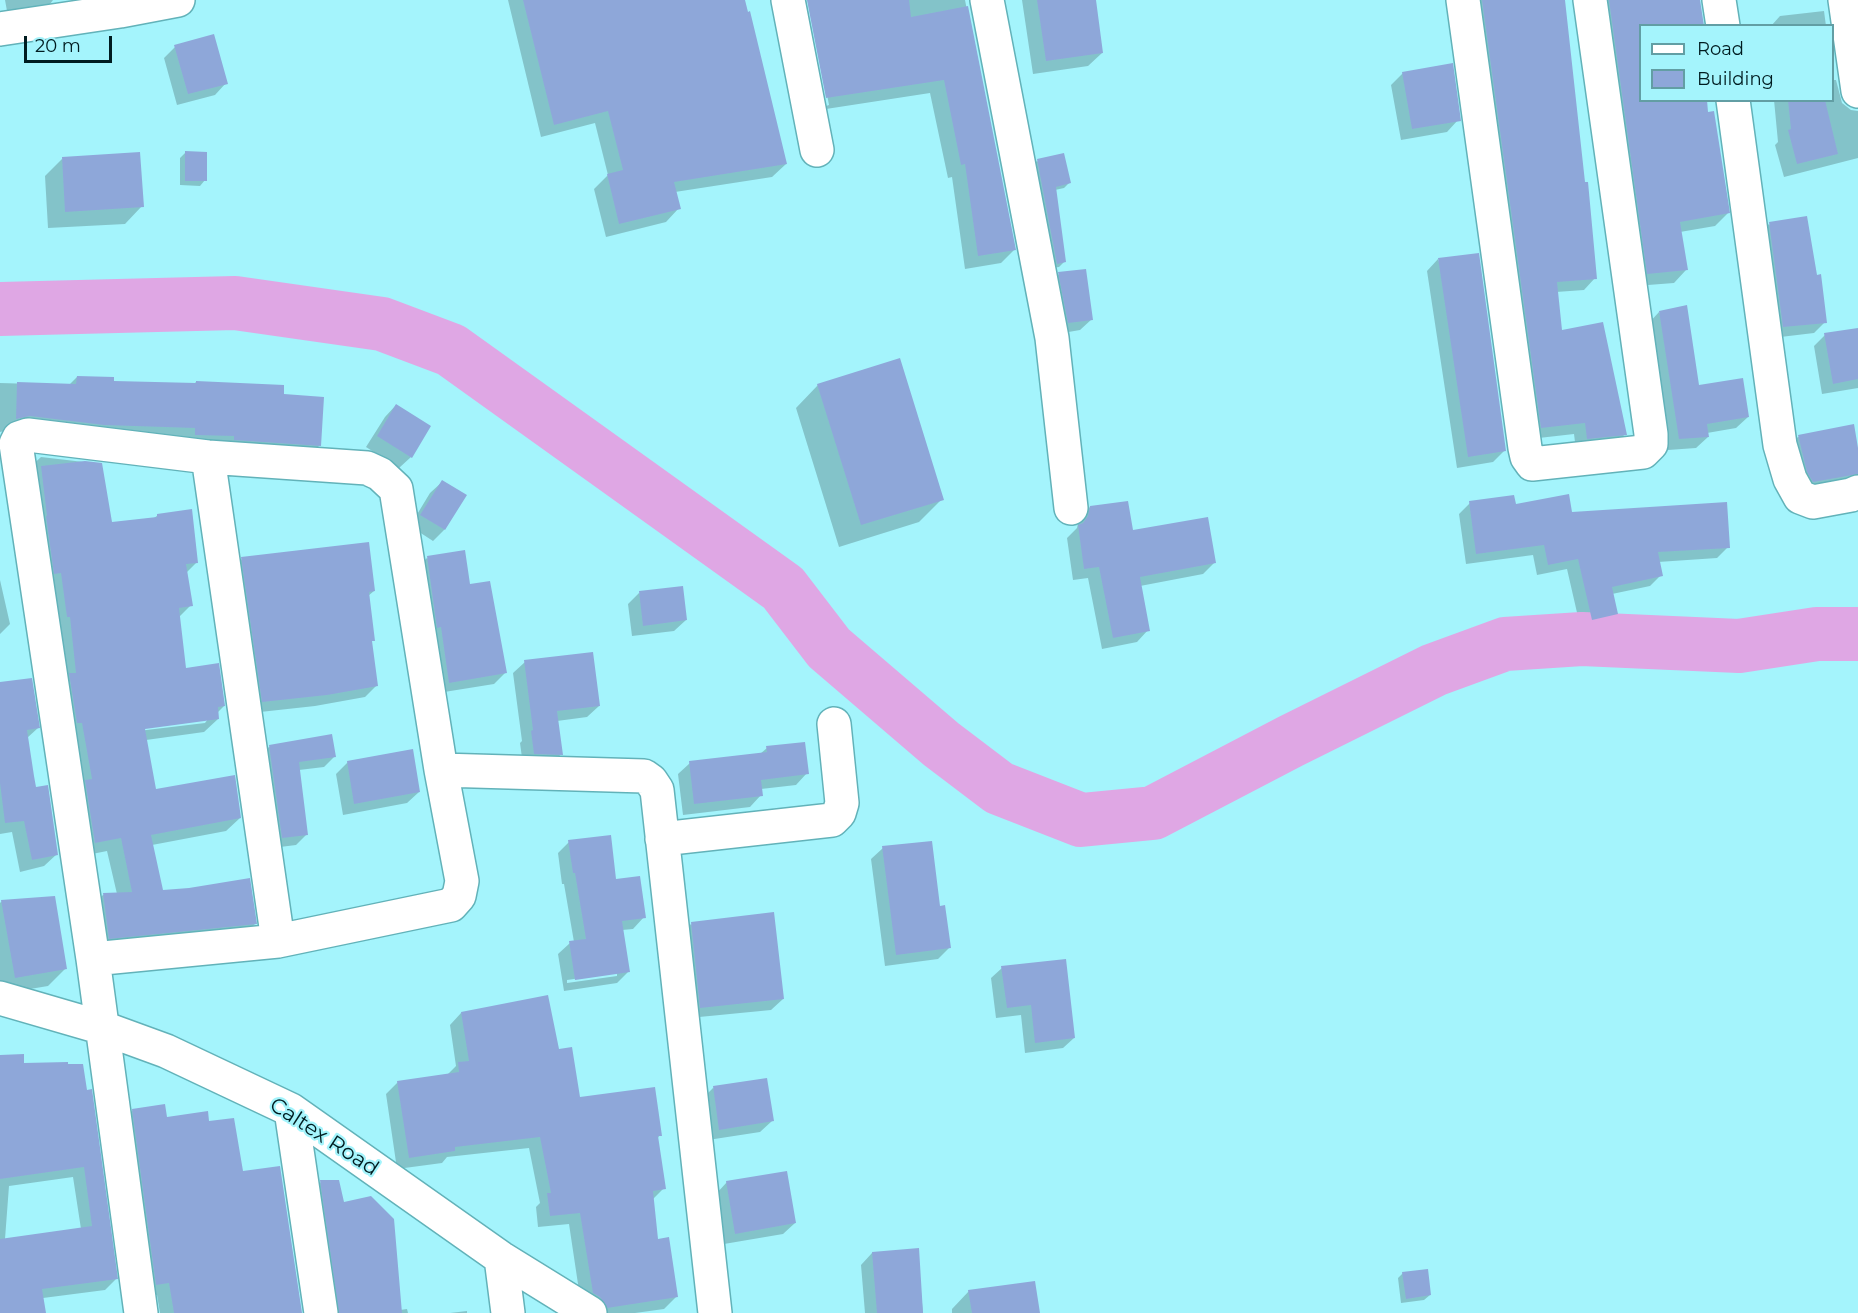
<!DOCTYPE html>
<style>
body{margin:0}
#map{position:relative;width:1858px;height:1313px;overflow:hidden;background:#a4f4fc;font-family:Montserrat,sans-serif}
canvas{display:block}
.legend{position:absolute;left:1639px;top:24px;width:195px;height:78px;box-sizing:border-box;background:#a4f4fc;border:2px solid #629ea4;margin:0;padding:8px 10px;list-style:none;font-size:18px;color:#001c20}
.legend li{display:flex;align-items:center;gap:12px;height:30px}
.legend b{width:30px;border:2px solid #629ea4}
.scale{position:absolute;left:24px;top:36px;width:88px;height:27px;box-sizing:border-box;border:3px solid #001c20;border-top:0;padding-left:8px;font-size:18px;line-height:21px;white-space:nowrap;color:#001c20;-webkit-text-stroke:4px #a4f4fc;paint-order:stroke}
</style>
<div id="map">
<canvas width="1858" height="1313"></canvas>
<ul class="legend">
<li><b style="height:8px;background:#fff"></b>Road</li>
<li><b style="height:16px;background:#8ea7d9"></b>Building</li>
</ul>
<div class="scale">20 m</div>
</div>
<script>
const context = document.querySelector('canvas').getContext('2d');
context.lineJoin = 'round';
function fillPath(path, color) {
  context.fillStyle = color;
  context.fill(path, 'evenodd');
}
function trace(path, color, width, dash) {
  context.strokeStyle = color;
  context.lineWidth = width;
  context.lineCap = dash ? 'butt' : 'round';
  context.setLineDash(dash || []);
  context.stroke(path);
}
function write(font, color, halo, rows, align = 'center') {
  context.font = font + ' Montserrat,sans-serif';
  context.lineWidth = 4.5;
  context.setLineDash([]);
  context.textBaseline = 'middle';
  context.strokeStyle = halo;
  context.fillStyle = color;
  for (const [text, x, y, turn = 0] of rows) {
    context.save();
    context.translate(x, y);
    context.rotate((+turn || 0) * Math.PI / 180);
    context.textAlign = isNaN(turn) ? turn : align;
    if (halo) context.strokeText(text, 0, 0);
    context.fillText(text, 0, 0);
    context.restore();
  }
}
fillPath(new Path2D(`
 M5 0H53L50 4 7 11Z
 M508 0H744L786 164 772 177 675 192 679 208 666 222 606 237 594 189 608 175 595 123 541 137Z
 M796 0H965L1014 250 1001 263 965 269 952 177 948 178 930 93 813 111ZM806 0H809L829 105 826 106Z
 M1022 0H1094L1102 53 1088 66 1033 74Z
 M1468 0H1564L1595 278 1584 290 1556 292 1561 332 1625 434 1614 446 1576 450 1574 434 1530 439Z
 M1591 0H1699L1640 26V100L1728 213 1715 226 1680 232 1686 270 1674 283 1635 286Z
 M1824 11 1826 26H1771L1780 16Z
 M175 47 226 83 215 95 177 105 164 58Z
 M1403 73 1458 120 1447 132 1401 140 1391 85Z
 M1832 80H1836L1842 103 1851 110 1858 111V158L1784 177 1775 145 1778 142 1774 100H1832Z
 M186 152 205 180 200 186 180 185V158Z
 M62 159 142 206 125 224 48 228 45 176Z
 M1037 161 1069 183 1064 188 1055 190 1064 262 1059 267 1052 268 1032 166Z
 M1769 224 1825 322 1814 333 1772 338 1758 235Z
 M1438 259 1505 450 1493 462 1457 468 1427 271Z
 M1059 274 1092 319 1080 330 1057 334 1048 285Z
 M1659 312 1698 386 1748 417 1736 428 1707 433 1708 437 1696 448 1668 450 1648 324Z
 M1858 330V388L1822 394 1814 346 1825 335Z
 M77 377 113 382 194 384 196 382 282 396 320 445 307 458 17 428 0 432V383L69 385Z
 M818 385 942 499 919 522 839 547 796 408Z
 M396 405 411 457 399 468 366 447 385 417Z
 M1852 426 1858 456V477L1802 493 1787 448 1798 437Z
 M41 457 101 464 111 524 153 519 158 515 197 562 186 573 191 605 178 618 185 670 224 706 217 713 218 719 204 732 146 740 155 791 240 818 226 831 152 845 161 891 255 924 242 937 96 951 90 908 103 895 117 894 107 851 82 856 27 470ZM208 719 205 723 138 731V728Z
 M442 482 444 530 433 541 410 526 430 493Z
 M1470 503 1514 506 1728 547 1717 558 1658 562 1661 575 1650 586 1612 594 1617 614 1606 625 1581 630 1567 569 1537 575 1533 555 1466 564 1459 514Z
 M1090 507 1131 532 1215 562 1203 574 1140 586 1148 630 1137 642 1102 649 1088 578 1073 580 1067 538 1077 528 1079 519Z
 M427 558 469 586 505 673 494 684 438 693 416 569Z
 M242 559 374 591 368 596 373 640 370 643 377 685 365 697 315 706 251 713 231 570Z
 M0 580 10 624 0 634Z
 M639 593 686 620 674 631 632 636 628 604Z
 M525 662 599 706 587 717 557 721 561 754 550 766 523 765 520 743 522 741 513 673Z
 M0 683 38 728 27 738 32 777 57 854 44 866 20 872 12 832 0 834Z
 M269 747 334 757 324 767 299 770 306 835 296 845 272 848 259 757Z
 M767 748 807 773 796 785 761 789V795L750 807 683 815 678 774 690 763 760 754Z
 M348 762 419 792 407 803 343 815 336 774Z
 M569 842 615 881 644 917 633 929 622 930 628 972 617 983 564 991 558 954 570 943 574 942 564 884H562L558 853ZM617 973V976L567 983V980Z
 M883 848 939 908 949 948 938 959 885 966 871 859Z
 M2 901 65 969 48 986 0 994V903Z
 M691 924 783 999 771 1010 689 1018 680 935Z
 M1002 968 1074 1038 1063 1048 1025 1053 1021 1015 996 1018 991 978Z
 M461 1013 558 1051 578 1099 660 1135 657 1139 664 1188 652 1200 657 1240 676 1297 664 1309 635 1313H591L581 1304 569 1224 538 1227 536 1207 540 1203 529 1148 447 1157 442 1163 397 1169 386 1094 398 1082 447 1075 456 1066 450 1025Z
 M0 1056 23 1064 66 1063 116 1279 105 1290 43 1298 45 1313H0ZM73 1177 81 1229 5 1239 9 1186Z
 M713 1088 772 1121 760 1132 708 1140 702 1099Z
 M133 1110 166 1119 208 1123 242 1173 301 1313H160L157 1295 144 1297 120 1123Z
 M321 1182 343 1204 400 1310 407 1309 408 1313H326L308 1194Z
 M727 1182 795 1223 783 1234 724 1244 716 1194Z
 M917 1250 923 1313H865L861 1265 872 1253Z
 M1403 1273 1430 1295 1424 1300 1401 1303 1398 1278Z
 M969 1291 1038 1313H952V1309Z
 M467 1311V1313H450Z`), '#0003');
trace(new Path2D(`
 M0 309 235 303 382 324 451 350 783 588 829 648 941 744 999 788 1081 820 1153 813 1291 741 1434 670 1505 644 1582 639 1739 646 1817 634H1858`), '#dfa7e4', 54);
fillPath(new Path2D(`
 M523 0H745L748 12 750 11 787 164 674 182 681 209 619 224 607 174 623 170 608 111 554 125Z
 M807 0H909L911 17 968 6 1016 250 978 256 965 164 961 165 944 80 826 98Z
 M1037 0H1096L1103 53 1046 61Z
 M1482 0H1565L1585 182H1588L1597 279 1557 282 1562 330 1603 322 1627 435 1587 439 1585 423 1541 428Z
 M1609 0H1700L1704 26H1641V100H1707L1708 112 1714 111 1730 213 1680 222 1688 270 1647 274Z
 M214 34 228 84 188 94 174 45Z
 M1453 63 1461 121 1412 129 1402 72Z
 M1788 100H1825L1838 154 1797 164 1788 130 1791 129Z
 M185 151 207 152V181H185Z
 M140 152 144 207 65 212 62 157Z
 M1064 153 1071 183 1056 187 1066 262 1057 264 1037 159Z
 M1807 216 1817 275 1821 274 1827 323 1783 327 1769 222Z
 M1479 253 1506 451 1468 457 1438 258Z
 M1086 269 1093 320 1068 323 1058 272Z
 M1687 305 1699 385 1743 378 1749 417 1707 424 1709 437 1679 439 1659 311Z
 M1858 328V379L1833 384 1824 333Z
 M900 358 944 500 861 525 817 384Z
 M77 376 114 377V381L196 383V381L284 385V394L324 397 321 446 234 440V436L195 435V428L104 425 30 416 16 419 17 382 76 384Z
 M396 404 431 426 412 458 377 436Z
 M1854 424 1858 448V474L1813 482 1807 472 1798 435Z
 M85 461 102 463 112 522 157 517V514L192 509 198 563 186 564 193 606 179 608 186 668 219 663 225 706 218 707 219 719 145 729 156 789 235 775 241 818 151 835 163 890 189 888 250 878 257 924 109 939 103 893 132 892 121 838 95 843 85 780 92 779 82 723H77L69 673H76L70 617H67L61 573 54 574 46 516H47L41 466Z
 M442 480 467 495 445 530 420 515Z
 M1569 494 1572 512 1727 502 1730 548 1658 552 1663 576 1612 587 1618 614 1592 620 1578 559 1548 565 1544 545 1476 554 1469 501 1514 495 1516 504Z
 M1128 501 1133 530 1208 517 1216 563 1140 577 1150 631 1113 638 1099 567 1084 569 1078 525 1083 523 1088 516 1090 506Z
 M369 542 375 591 369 592 375 641H372L378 686 327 695 262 702 241 557Z
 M465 550 470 584 490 581 507 673 449 683 441 627 437 628 427 556Z
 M683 586 687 620 643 626 639 591Z
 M593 652 600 706 557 711 563 755 534 754 531 731 533 730 524 660Z
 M32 678 40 728 27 730 34 776 36 787 48 785 58 855 32 860 24 821 5 823 0 783V682Z
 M332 734 336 757 299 762 308 835 282 838 269 745Z
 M805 742 809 774 761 780 763 796 694 804 689 761 767 752 766 746Z
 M413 749 420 792 354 804 347 761Z
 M611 835 616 879 640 876 646 918 622 921 630 972 575 980 569 941 586 939 575 873H573L568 840Z
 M932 841 940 906 945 905 951 948 896 955 882 846Z
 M55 896 67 969 15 978 1 900Z
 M774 912 784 999 700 1008 691 922Z
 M1066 959 1075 1038 1035 1043 1031 1005 1007 1008 1001 966Z
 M548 995 559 1049 572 1047 580 1097 655 1087 662 1136H658L666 1189 653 1191 658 1239 669 1237 678 1297 607 1308 600 1297 593 1293 580 1213 550 1216 547 1193H551L540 1137 455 1147V1151L409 1158 397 1081 459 1072 458 1062 469 1061 461 1012Z
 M24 1054V1063L68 1062V1064H83L87 1090 92 1089 118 1279 42 1289 46 1313H0V1239L92 1226 84 1167 0 1179V1055Z
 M767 1078 774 1121 719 1130 713 1086Z
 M165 1104 167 1117 208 1111 209 1121 234 1118 243 1171 280 1166 302 1313H174L169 1283 156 1285 132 1109Z
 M787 1171 796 1223 735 1234 726 1181Z
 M320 1180H339L344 1202 371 1196 394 1219 402 1313H339Z
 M919 1248 923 1313H877L872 1252Z
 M1428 1269 1431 1295 1406 1299 1402 1272Z
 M1035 1281 1040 1313H972L968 1290Z`), '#8ea7d9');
const minor = new Path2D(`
 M788 0 817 150
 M987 0 1052 338 1071 508
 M1463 0 1525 448 1527 457 1532 464 1643 452 1651 444V434L1590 0
 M1719 0 1723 26
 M1845 0 1858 91
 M0 29 120 11 178 0
 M1733 100 1780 445 1790 479 1800 497 1813 502 1851 495 1858 492
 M208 457 278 941
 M441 770 644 776 651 781 657 790 715 1313
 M662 839 832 820 839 813 842 803 834 724
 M93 959 278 941 451 905 459 896 462 881 441 770 396 489 380 474 367 468 208 457 28 435 19 438 16 444 93 959 141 1313
 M0 998 103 1028 166 1051 291 1110 501 1258 590 1313
 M291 1110 321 1313
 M501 1258 508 1313`);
trace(minor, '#62b2b9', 36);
trace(minor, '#fff', 33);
write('21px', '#001c20', '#a4f4fc', [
 ["Caltex Road",324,1137,33]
]);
</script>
